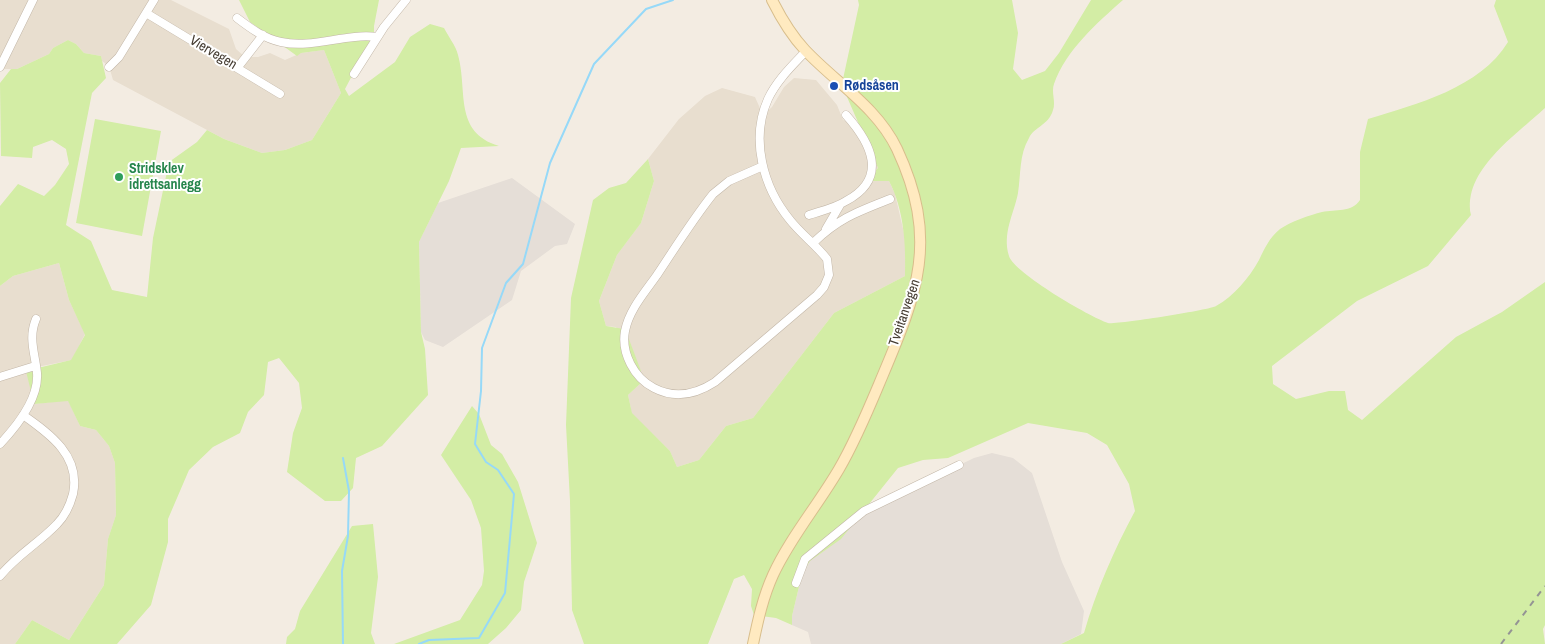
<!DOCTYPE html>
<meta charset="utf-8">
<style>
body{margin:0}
canvas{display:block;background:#f3ece2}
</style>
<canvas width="1545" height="644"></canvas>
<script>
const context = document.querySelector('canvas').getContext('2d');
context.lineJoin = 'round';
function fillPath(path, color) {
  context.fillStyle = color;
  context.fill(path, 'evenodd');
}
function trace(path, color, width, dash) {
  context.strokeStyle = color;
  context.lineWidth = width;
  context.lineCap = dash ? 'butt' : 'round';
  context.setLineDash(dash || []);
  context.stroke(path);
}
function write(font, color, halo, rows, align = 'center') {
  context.font = font + ' "Archivo Narrow",sans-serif';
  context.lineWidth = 4;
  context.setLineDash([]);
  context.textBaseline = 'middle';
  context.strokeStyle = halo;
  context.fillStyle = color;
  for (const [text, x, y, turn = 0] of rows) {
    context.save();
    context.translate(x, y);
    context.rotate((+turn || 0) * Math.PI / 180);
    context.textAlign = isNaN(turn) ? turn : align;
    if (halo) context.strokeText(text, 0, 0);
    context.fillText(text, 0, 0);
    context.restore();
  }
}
fillPath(new Path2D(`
 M0 0H171L229 29 236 49 245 57H258L270 53 285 60 301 53 324 50 341 93 312 140 285 150 262 153 224 139 113 80 109 66 102 61 101 56 84 53 76 44 68 40 53 48 49 54 17 69H0Z
 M794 78 816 80 837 105 843 120 859 124 865 134 878 168 865 180 889 181 895 194 906 242 905 276 834 313 753 418 726 426 699 460 677 467 670 451 632 414 628 395 641 383V371L616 327 606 326 599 301 617 255 641 223 654 181 648 159 679 119 705 96 722 88 755 97 763 115 772 107 784 87Z
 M59 263 69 300 85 334 72 360 37 367 34 404 68 400 80 426 96 430 109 446 115 463 116 515 108 539 104 585 69 640 32 620 15 644H0V286L13 276Z`), '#e8decf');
fillPath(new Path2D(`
 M512 178 575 224 567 244 555 246 521 271 512 300 443 347 425 340 421 332 419 242 438 203Z
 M992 453 1013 458 1032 473 1062 562 1084 611 1081 634 1061 644H811L808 632 792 625V616L802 574 810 561 871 508 974 458Z`), '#e5ded7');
fillPath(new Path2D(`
 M239 0H379L374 26V34L345 89 349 96 395 62 410 37 430 24 444 28C448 36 456 46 458 55 468 91 453 132 499 146L461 148 449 181 419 242 421 332 425 349 428 395 382 446 356 458 353 488 341 501H325L287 472 293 433 302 408 299 383 279 358 268 362 264 395 248 412 240 433 213 447 189 470 168 519V542L151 605 117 644H15L32 620 69 640 104 585 108 539 116 515 115 463 109 446 96 430 80 426 68 401 34 404 25 367H42L71 360 85 335 69 300 59 263 13 276 0 286V206L18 184 44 196 55 185 69 164 66 149 52 140 33 147 32 158 1 156 0 83 11 69H17L49 54 53 48 68 40 76 44 84 53 101 56 106 78 92 93 66 225 91 241 112 290 147 297 153 238 169 162 197 142 207 130 224 139 262 153 285 150 312 140 341 93 324 50 301 53 297 56 250 22Z
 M858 0H1012L1018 33 1013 69 1022 80 1045 71 1059 53 1091 0H1123C1097 23 1066 50 1054 84 1051 92 1056 102 1053 110 1049 125 1034 127 1029 138 1019 155 1021 174 1018 193 1014 214 1002 233 1009 256 1014 273 1090 317 1108 323 1114 325 1210 310 1216 306 1234 296 1249 278 1259 260 1265 248 1269 238 1280 229 1290 222 1310 215 1322 212 1336 209 1351 213 1360 200V152L1368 119C1417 104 1480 88 1508 42L1494 6 1496 0H1545V108C1516 135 1462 171 1471 215L1428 266 1357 301 1272 366 1273 384 1296 399 1329 391H1345L1348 410 1362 420 1456 337 1502 312 1545 282V625L1543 629 1545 644H1061L1084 633C1096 591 1114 550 1135 511L1129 484 1107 445 1087 433 1028 423 948 458 923 460 898 468 841 539 810 561 802 574 792 616V625L776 618 754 615 751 606 752 589 744 575 734 579 708 644H584L572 610 570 501 566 425 571 298 593 200 609 188 626 183 648 159 654 181 641 223 617 255 599 301 606 326 624 329 627 334 641 371V383L628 395 632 413 670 451 677 467 699 460 726 426 753 418 834 313 905 276C906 244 904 210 889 181H865L878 168 847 97 843 79 859 5Z
 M95 119 161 131 142 236 76 223Z
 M472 406 479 414 491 445 502 454 518 482 537 543 524 582 521 610 506 628 488 644H394L460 620 482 585 484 571 481 528 471 500 441 455Z
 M373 524 378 577 371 633 375 644H286L287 637 295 629 300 611 352 526Z`), '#d3eda5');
trace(new Path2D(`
 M343 644 342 571 348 536 349 491 343 458
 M419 644 429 640 479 638 505 593 514 494 498 470 486 462 475 444 481 391 482 348 506 283 523 264 550 163 594 64 646 9 673 0`), '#96d9f8', 2);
const street = new Path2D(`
 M146 13 280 94
 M237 18C250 28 265 39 281 42 313 49 345 33 377 37
 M0 67 33 0
 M109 67 119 57 154 0
 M238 67 263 35
 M354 74 384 27 406 0
 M763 166 729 181 713 194C693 219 675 248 657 275 645 292 629 310 625 331 621 353 634 378 654 388 675 399 695 395 715 382L817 295 824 287 829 275 827 259C816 245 801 234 790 220 763 187 750 139 768 99 777 80 792 66 806 51
 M809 215C821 211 835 208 846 201 889 178 871 143 846 115
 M826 229 840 205
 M813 243C839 218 857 212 890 199
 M0 377 35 366
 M0 444C17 426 39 398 37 373 35 353 28 338 36 319
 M0 576C17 555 39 543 57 524 66 515 70 505 73 494 81 456 50 434 23 415
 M796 583 805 559 864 511 959 465`);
const secondary = new Path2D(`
 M753 644C758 620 763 597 773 575 790 538 818 505 839 469 856 440 869 408 882 377 918 292 939 239 897 149 877 107 836 83 805 50 791 35 781 18 772 0`);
trace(street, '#c2b6a7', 9);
trace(secondary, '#d8be8c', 12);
trace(street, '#fff', 8);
trace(secondary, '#ffeac0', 10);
trace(new Path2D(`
 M1501 644 1545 586`), '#949494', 2, [6, 6]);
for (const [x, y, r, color] of [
 [834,86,5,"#1a4fb4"],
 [119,177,5,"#2e9e5b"]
]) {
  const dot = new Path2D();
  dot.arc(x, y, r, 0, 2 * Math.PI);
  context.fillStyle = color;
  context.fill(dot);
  trace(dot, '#fff', 2);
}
write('14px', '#453c32', '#fff', [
 ["Viervegen",213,53,31],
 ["Tveitanvegen",905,313,-71]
]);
write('bold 14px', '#164399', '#fff', [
 ["Rødsåsen",844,86]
], 'left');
write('bold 14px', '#27864d', '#fff', [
 ["Stridsklev",129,169],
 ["idrettsanlegg",129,185]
], 'left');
</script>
